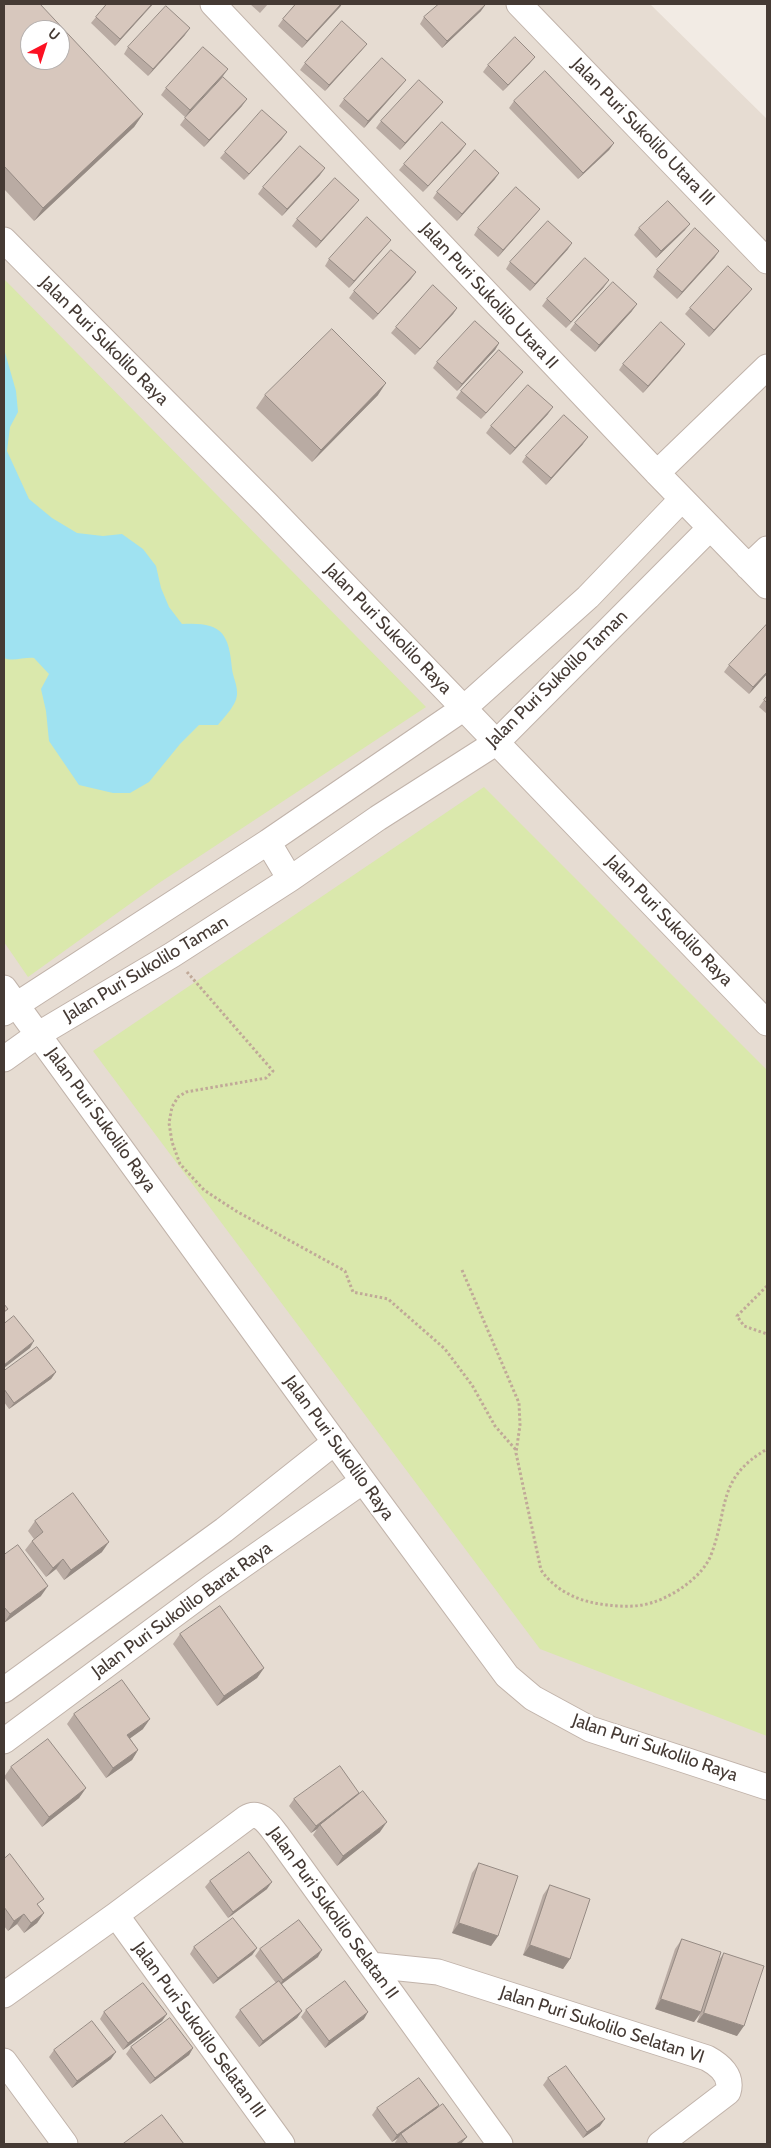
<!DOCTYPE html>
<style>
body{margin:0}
#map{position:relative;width:771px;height:2148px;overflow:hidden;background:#f2ebe4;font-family:Cabin,sans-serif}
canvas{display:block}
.frame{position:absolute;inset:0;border:5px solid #453a34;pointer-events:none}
.north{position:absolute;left:20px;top:20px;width:50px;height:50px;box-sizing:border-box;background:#fff;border:1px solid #b5b0ae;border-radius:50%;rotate:40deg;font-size:14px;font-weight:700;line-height:20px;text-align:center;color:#453a34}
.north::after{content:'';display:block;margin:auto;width:18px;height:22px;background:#fc1123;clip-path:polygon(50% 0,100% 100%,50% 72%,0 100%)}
</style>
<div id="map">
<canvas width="771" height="2148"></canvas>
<div class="frame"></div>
<div class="north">U</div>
</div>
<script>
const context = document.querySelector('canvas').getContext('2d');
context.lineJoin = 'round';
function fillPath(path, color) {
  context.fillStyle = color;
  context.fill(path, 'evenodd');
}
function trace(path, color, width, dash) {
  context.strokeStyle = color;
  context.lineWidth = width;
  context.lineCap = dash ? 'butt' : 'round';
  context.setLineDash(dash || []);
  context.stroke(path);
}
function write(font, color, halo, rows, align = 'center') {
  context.font = font + ' Cabin,sans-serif';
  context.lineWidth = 5;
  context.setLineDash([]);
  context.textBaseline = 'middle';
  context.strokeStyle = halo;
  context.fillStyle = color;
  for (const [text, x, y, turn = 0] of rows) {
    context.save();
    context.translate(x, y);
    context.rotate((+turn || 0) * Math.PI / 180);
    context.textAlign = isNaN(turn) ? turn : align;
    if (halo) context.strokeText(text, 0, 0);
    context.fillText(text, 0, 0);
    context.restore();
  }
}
fillPath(new Path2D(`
 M4 4H650L767 119V2144H4ZM30 30H60V60H30Z`), '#e6dcd2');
fillPath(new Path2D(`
 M4 279 426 707 159 883 28 977 4 942Z
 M484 787 767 1070V1736L540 1649 93 1051Z`), '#dae8ac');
fillPath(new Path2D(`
 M4 349 16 391 18 412 10 427 7 451 29 499 52 518 77 533 103 536 122 534 143 549 156 566 161 588 169 607 182 624C220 622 229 631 232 669 233 677 237 684 237 692 238 704 225 716 218 725H199L180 744 149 782 130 793H113L79 785 49 741 46 711 41 689 49 674 34 658C24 657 13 662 4 658Z`), '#9fe2f1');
const minor = new Path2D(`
 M213 4 657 473 767 586
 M519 4 767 261
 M4 240 267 504 767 1023
 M657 473 767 367
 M748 567 767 549
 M268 842 290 879
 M4 988 363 1481 507 1676 533 1698 590 1729 767 1787
 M4 1013 268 842 464 708 588 597 682 499
 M4 1059 39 1034 172 955 290 879 378 818 497 742 710 528
 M4 1690 224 1530 335 1442
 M4 1741 213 1586 363 1481
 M116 1915 282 2144
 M371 1965 438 1972 707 2058C720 2065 733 2076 728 2092L660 2144
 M4 1995 116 1915 246 1818C260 1809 269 1825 277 1835L500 2144
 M4 2061 65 2144`);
trace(minor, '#c1b3aa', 27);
trace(new Path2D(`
 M187 972 273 1071 266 1078 186 1092 178 1097 172 1107 169 1123 172 1142 180 1164 204 1190 236 1211 345 1271 353 1292 388 1299 445 1349 472 1385 495 1426 516 1450
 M462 1270 519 1403 520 1425 516 1453 541 1570C556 1592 582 1603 609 1605 623 1607 640 1607 654 1602 675 1595 703 1576 711 1555 729 1508 716 1479 767 1449
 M767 1286 737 1316 744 1326 767 1334`), '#c0a998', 3, [2.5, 2.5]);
trace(minor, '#fff', 25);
fillPath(new Path2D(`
 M4 4 143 114 134 127 34 221 4 189Z
 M107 4H153L115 46 91 23 96 17Z
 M250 4H268L260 13Z
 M296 4H342L302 48 278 26 283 19Z
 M481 11 442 48 420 24 424 17Z
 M185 35 148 76 124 54 128 47Z
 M362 50 325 91 300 70 305 63Z
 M530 63 503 91 483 72 488 65Z
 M223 76 185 117 161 95 166 88Z
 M401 86 364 128 339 106 344 99Z
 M514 101 614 143 609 150 578 179 509 108Z
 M443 102 438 108 400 150 376 128 381 121Z
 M242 106 204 147 180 125 185 118Z
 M282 139 244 180 220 158 225 152Z
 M461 151 423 192 399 170 404 164Z
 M320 175 282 216 258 194 263 187Z
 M495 179 457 221 433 198 437 192Z
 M354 206 316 248 292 226 297 219Z
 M540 209 535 215 498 257 474 235 478 228Z
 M639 228 685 230 656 258 634 235Z
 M391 240 386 246 349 288 325 266 329 259Z
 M568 249 530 291 506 269 510 262Z
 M715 257 677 299 653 277 657 270Z
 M411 279 373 320 349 298 354 291Z
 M604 287 566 328 542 306 547 299Z
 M752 289 747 295 709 337 685 314 690 308Z
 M457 308 453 314 415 355 391 333 396 327Z
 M632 311 595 352 570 330 575 323Z
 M499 343 495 350 457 391 433 368 437 362Z
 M685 344 680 351 643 393 619 370 623 364Z
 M518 378 481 419 456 398 461 391Z
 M265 395H378L312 462 256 408Z
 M548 414 510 455 486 433 491 426Z
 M583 444 546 485 522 462 526 456Z
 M729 665 767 674 749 694 724 672Z
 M767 696V714L759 707Z
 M4 1371 56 1372 51 1379 9 1409 4 1402Z
 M35 1521 102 1552 64 1580 56 1569 46 1577 25 1550 32 1541 34 1539 28 1531Z
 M4 1555 41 1596 4 1623Z
 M180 1634 264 1668 257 1678 217 1706 173 1644Z
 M74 1714 143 1729 130 1738 138 1750 132 1760 106 1778 67 1724Z
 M11 1767 86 1788 79 1798 42 1827 4 1777Z
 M359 1793 357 1796 380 1832 337 1866 313 1835 317 1829 311 1833 289 1806 294 1799Z
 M4 1859 44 1913 37 1923 24 1933 17 1924 8 1931 4 1926Z
 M479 1863 498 1936 491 1946 452 1933 472 1873Z
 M210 1881 267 1889 228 1918 205 1887Z
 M550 1885 570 1959 563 1969 523 1955 543 1895Z
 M682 1939 718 1961 724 1953 737 2036 697 2022 700 2014 694 2022 655 2009 675 1949Z
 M194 1947 257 1948 252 1955 213 1984 190 1954Z
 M260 1949 318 1957 282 1984 302 2011 297 2018 259 2047 235 2017 240 2010 276 1983 255 1956Z
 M306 2010 364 2019 325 2048 301 2017Z
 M104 2012 167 2014 162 2021 123 2050 100 2019Z
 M131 2047 193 2048 189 2055 150 2084 126 2054Z
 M54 2050 111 2059 72 2088 49 2057Z
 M548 2078 600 2126 583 2138 543 2085Z
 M377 2108H437L461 2144H394L398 2138 392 2142 372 2115Z`), '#b9aba3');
fillPath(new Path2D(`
 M152 4H153L115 46 120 39Z
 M341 4H342L340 7 302 48 307 41Z
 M486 4 481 11 442 48 447 41Z
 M190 28 185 35 148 76 153 69Z
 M367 44 362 50 325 91 329 85Z
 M535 57 530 63 503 91 508 85Z
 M228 69 223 76 185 117 190 110Z
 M406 80 401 86 364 128 368 121Z
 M247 99 242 106 204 147 209 140Z
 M443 102 438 108 400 150 405 143Z
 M143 114 134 127 34 221 43 208Z
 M287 132 282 139 244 180 249 174Z
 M614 143 609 150 578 179 583 173Z
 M466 144 461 151 423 192 428 186Z
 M325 168 320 175 282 216 287 209Z
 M499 173 495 179 457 221 462 214Z
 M359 200 354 206 316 248 321 241Z
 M540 209 535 215 498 257 503 250Z
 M690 224 685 230 656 258 661 251Z
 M391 240 386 246 349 288 354 281Z
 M572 243 568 249 530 291 535 284Z
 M719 251 715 257 677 299 682 292Z
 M416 272 411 279 373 320 378 314Z
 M609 280 604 287 566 328 571 322Z
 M752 289 747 295 709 337 714 330Z
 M637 304 632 311 595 352 599 345Z
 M457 308 453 314 415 355 420 349Z
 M499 343 495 350 457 391 462 384Z
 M685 344 680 351 643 393 648 386Z
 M523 372 518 378 481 419 486 413Z
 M386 383 378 395 312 462 321 450Z
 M553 407 548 414 510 455 515 448Z
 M588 437 583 444 546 485 551 478Z
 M767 672V674L749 694 753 687Z
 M34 1341 30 1348 4 1368V1365Z
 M56 1372 51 1379 9 1409 14 1403Z
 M109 1542 102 1552 64 1580 71 1570Z
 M63 1559 56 1569 46 1577 53 1568Z
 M48 1586 41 1596 4 1623 10 1614Z
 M264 1668 257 1678 217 1706 224 1696Z
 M150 1719 143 1729 121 1745 127 1735Z
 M138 1750 132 1760 106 1778 113 1768Z
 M86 1788 79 1798 42 1827 49 1817Z
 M359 1793 354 1800 320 1825 317 1829 311 1833 316 1826Z
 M387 1822 380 1832 337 1866 343 1856Z
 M272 1882 267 1889 228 1918 233 1912Z
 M44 1913 37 1923 24 1933 31 1923Z
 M24 1914 17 1924 8 1931 14 1921Z
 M459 1923 498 1936 491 1946 452 1933Z
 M530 1945 570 1959 563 1969 523 1955Z
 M257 1948 252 1955 213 1984 218 1978Z
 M322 1950 318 1957 279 1986 283 1980Z
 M661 1999 701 2012 694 2022 655 2009Z
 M302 2011 297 2018 259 2047 263 2041Z
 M368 2012 364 2019 325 2048 329 2041Z
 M704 2013 744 2026 737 2036 697 2022Z
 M167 2014 162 2021 123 2050 128 2043Z
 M193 2048 189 2055 150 2084 155 2078Z
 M116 2052 111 2059 72 2088 77 2081Z
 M439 2105 434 2112 401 2134 398 2138 392 2142 397 2135Z
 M605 2119 600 2126 583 2138 587 2132Z
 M467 2137 461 2144H456Z`), '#968b84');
const building = new Path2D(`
 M4 4H40L143 114 43 208 4 166ZM30 30H60V60H30Z
 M107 4H152L120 39 96 17Z
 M296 4H341L307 41 283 19Z
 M439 4H486L447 41 424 17Z
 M166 6 190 28 153 69 128 47Z
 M342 21 367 44 329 85 305 63Z
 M515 37 535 57 508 85 488 65Z
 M203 47 228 69 190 110 166 88Z
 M382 58 406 80 368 121 344 99Z
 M545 71 614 143 583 173 514 101Z
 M223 77 247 99 209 140 185 118Z
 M419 80 443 102 405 143 381 121Z
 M262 110 287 132 249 174 225 152Z
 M442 122 466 144 428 186 404 164Z
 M300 146 325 168 287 209 263 187Z
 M475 150 499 173 462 214 437 192Z
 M335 178 359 200 321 241 297 219Z
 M516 187 540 209 503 250 478 228Z
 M668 201 690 224 661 251 639 228Z
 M367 217 391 240 354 281 329 259Z
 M548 221 572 243 535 284 510 262Z
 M695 228 719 251 682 292 657 270Z
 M391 250 416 272 378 314 354 291Z
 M585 258 609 280 571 322 547 299Z
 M728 266 752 289 714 330 690 308Z
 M613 282 637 304 599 345 575 323Z
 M433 285 457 308 420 349 396 327Z
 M475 321 499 343 462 384 437 362Z
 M661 322 685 344 648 386 623 364Z
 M332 329 386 383 321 450 265 395Z
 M499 350 523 372 486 413 461 391Z
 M528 385 553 407 515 448 491 426Z
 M564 415 588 437 551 478 526 456Z
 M767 624V672L753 687 729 665Z
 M767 696V703L764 700Z
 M4 1304 8 1309 4 1312Z
 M14 1316 34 1341 4 1365V1324Z
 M37 1347 56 1372 14 1403 4 1389V1371Z
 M73 1493 109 1542 71 1570 63 1559 53 1568 32 1541 43 1532 35 1521Z
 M18 1545 48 1586 10 1614 4 1607V1555Z
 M220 1606 264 1668 224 1696 180 1634Z
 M122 1680 150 1719 127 1735 138 1750 113 1768 74 1714Z
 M48 1739 86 1788 49 1817 11 1767Z
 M340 1766 359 1793 316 1826 294 1799Z
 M363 1791 387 1822 343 1856 320 1825Z
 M249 1852 272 1882 233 1912 210 1881Z
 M10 1854 44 1899 37 1904 44 1913 31 1923 24 1914 14 1921 4 1907V1859Z
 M479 1863 518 1876 498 1936 459 1923Z
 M550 1885 590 1899 570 1959 530 1945Z
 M233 1918 257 1948 218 1978 194 1947Z
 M299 1920 322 1950 283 1980 260 1949Z
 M682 1939 721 1952 701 2012 661 1999Z
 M724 1953 764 1966 744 2026 704 2013Z
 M279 1981 302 2011 263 2041 240 2010Z
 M345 1981 368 2012 329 2041 306 2010Z
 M143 1983 167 2014 128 2043 104 2012Z
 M170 2018 193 2048 155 2078 131 2047Z
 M92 2021 116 2052 77 2081 54 2050Z
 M566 2066 605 2119 587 2132 548 2078Z
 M419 2078 439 2105 397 2135 377 2108Z
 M443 2104 467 2137 456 2144H408L401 2134Z
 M162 2115 184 2144H123Z`);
fillPath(building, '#d7c7bd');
trace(building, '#968b84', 1);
write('18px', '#453a34', '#fff', [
 ["Jalan Puri Sukolilo Utara III",643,132,46],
 ["Jalan Puri Sukolilo Utara II",489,296,47],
 ["Jalan Puri Sukolilo Raya",104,341,45],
 ["Jalan Puri Sukolilo Raya",388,629,46],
 ["Jalan Puri Sukolilo Taman",557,679,-44],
 ["Jalan Puri Sukolilo Raya",669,921,46],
 ["Jalan Puri Sukolilo Taman",146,969,-31],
 ["Jalan Puri Sukolilo Raya",101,1120,54],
 ["Jalan Puri Sukolilo Raya",339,1448,54],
 ["Jalan Puri Sukolilo Barat Raya",182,1610,-36],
 ["Jalan Puri Sukolilo Raya",655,1748,19],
 ["Jalan Puri Sukolilo Selatan II",333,1913,54],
 ["Jalan Puri Sukolilo Selatan VI",602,2025,18],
 ["Jalan Puri Sukolilo Selatan III",199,2030,54]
]);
</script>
